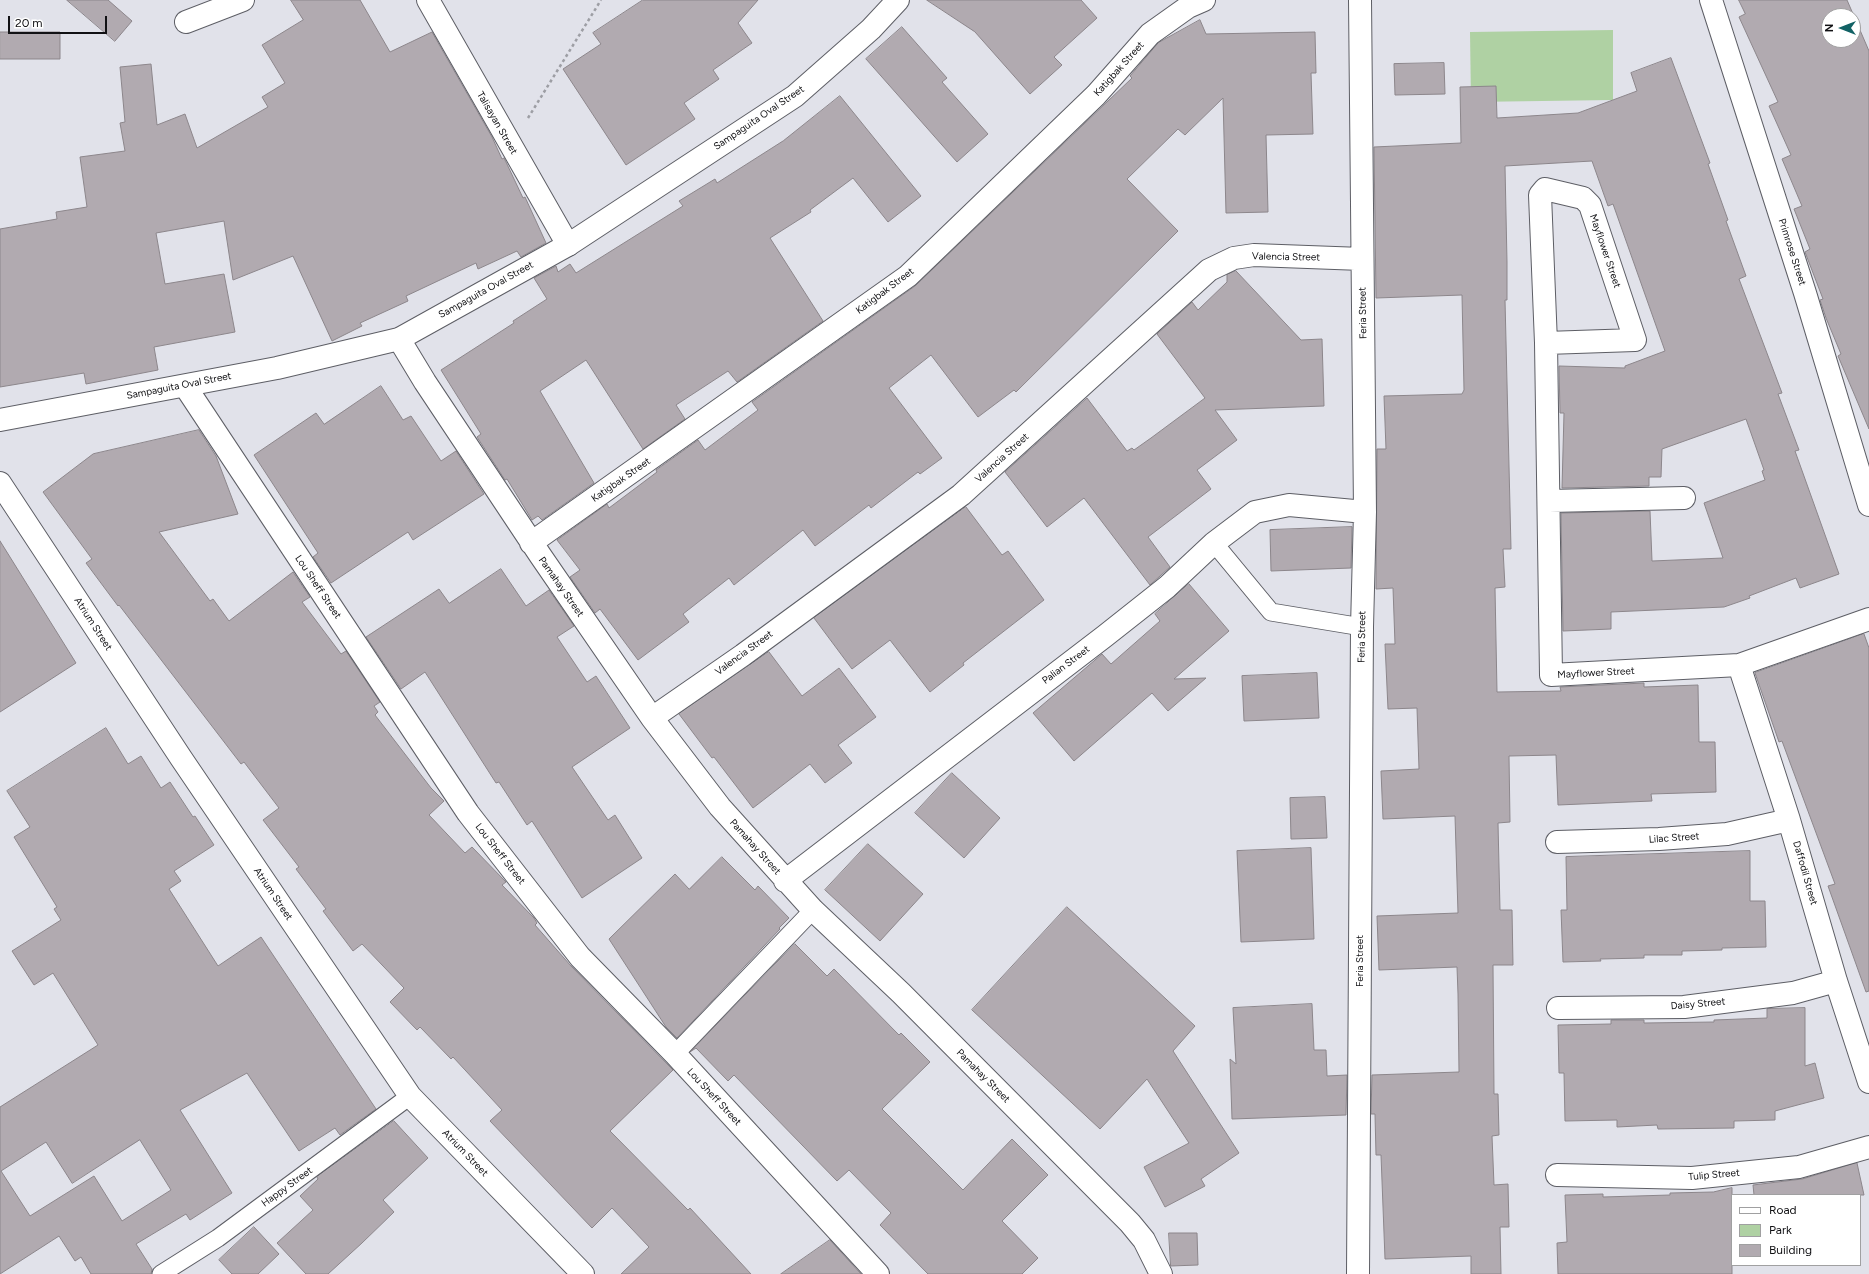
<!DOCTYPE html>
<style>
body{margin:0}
#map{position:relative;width:1869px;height:1274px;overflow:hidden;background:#e1e2ea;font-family:Figtree,sans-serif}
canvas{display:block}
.legend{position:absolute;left:1731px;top:1194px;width:130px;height:72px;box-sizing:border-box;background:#fff;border:1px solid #a0a0a1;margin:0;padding:5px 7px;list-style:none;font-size:12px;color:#111114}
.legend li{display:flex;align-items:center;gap:8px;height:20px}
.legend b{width:20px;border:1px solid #a0a0a1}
.north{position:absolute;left:1821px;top:8px;width:40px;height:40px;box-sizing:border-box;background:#fff;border:1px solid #a0a0a1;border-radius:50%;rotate:270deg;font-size:11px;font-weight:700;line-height:16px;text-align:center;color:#111114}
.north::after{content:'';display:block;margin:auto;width:14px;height:18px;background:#126265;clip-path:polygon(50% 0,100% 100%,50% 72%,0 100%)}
.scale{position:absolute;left:8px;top:16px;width:99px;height:18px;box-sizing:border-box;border:2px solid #111114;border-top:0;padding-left:5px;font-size:12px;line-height:14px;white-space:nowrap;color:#111114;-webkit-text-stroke:3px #fff;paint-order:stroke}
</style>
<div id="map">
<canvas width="1869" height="1274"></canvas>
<ul class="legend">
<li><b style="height:5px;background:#fff"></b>Road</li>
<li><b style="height:11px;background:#afd1a3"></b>Park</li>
<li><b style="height:11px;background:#b1aab0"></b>Building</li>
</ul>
<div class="north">N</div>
<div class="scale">20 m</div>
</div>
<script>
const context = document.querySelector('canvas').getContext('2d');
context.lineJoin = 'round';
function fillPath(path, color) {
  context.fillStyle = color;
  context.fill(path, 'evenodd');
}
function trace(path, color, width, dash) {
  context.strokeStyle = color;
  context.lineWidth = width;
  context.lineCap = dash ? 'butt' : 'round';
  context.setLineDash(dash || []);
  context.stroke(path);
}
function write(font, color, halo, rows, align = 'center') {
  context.font = font + ' Figtree,sans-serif';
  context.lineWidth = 4;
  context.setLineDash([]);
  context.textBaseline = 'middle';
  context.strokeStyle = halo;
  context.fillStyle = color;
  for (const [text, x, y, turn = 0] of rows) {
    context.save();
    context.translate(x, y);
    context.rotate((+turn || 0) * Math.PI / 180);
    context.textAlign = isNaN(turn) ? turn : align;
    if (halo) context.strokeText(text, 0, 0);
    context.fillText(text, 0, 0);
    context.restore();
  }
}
fillPath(new Path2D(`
 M1613 30V100L1471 102 1470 32Z`), '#afd1a3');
const building = new Path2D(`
 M67 0H108L132 21 115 41Z
 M291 0H360L390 52 432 32 492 137 502 159 504 158 506 162 523 198 525 197 546 243 521 257 517 251 478 269 476 263 406 296 408 301 360 323 362 326 332 341 293 256 233 280 224 221 156 233 165 284 224 274 235 332 154 347 158 370 86 384 84 373 0 387V229L57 219 56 212 87 207 80 157 125 151 120 123 125 122 120 67 151 64 157 125 185 114 197 148 268 107 262 97 285 83 262 45 303 20Z
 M643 0H758L738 23 752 43 713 70 719 79 684 103 695 119 626 165 563 69 601 44 593 33Z
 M927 0H1081L1097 18 1054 57 1062 65 1030 94 975 32Z
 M1739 0H1847L1869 51V429L1838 356 1841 354 1826 318 1820 300 1823 299 1805 252 1810 249 1794 209 1802 206 1782 159 1791 155 1769 106 1778 102 1739 17 1745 14ZM1829 16H1853V40H1829Z
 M1200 20 1206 34 1315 32 1316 73H1311L1313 134 1266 135 1268 212 1226 213 1223 98 1185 135 1178 129 1127 179 1178 231 1016 392 1014 390 978 417 931 355 889 388 942 458 920 474 918 472 871 508 869 505 815 546 803 530 734 585 729 578 683 614 689 622 638 660 600 609 595 613 570 577 580 570 557 540 607 504 609 508 657 472 656 470 698 440 705 450 758 410 752 402 915 286 1132 78 1130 76 1158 43Z
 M902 27 947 78 942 82 988 134 957 162 866 59Z
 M0 32H60V59H0Z
 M1671 58 1710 163 1708 164 1728 220 1726 221 1746 276 1739 279 1782 393 1778 394 1799 450 1795 451 1839 574 1800 588 1796 578 1749 596 1750 598 1724 607 1611 612V629L1563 631 1561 513 1650 511 1652 561 1723 558 1704 503 1765 480 1762 471 1764 470 1746 419 1662 449 1661 477H1649V486L1562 488 1564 413H1560L1559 366 1625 368V366L1665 351 1613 204 1608 206 1592 161 1505 166 1507 262V300H1505L1511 549H1503L1505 587 1495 588 1497 692 1561 691 1560 687 1644 683V687L1698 685 1699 742H1715L1716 792 1651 794 1652 801 1558 805 1556 755 1509 756 1510 822 1498 823 1500 910H1512L1513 965H1493L1494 1094H1498L1499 1135 1492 1136 1494 1185 1508 1184 1509 1227H1500L1501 1274H1471V1256L1385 1259 1381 1155H1376L1375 1114H1371L1372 1075 1459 1072 1458 994 1457 967 1379 970 1377 916 1458 913 1455 816 1383 819 1381 771 1419 769 1417 708 1388 709 1385 644H1395L1393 588 1376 589 1377 449H1386L1384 396 1462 394 1464 390 1462 295 1376 298 1374 147 1461 143 1460 87 1496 86 1497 118 1578 113 1637 91 1631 73Z
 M1444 63 1445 94 1395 95 1394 64Z
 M840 96 921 196 888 222 853 178 810 210 811 212 770 238 823 321 737 382 728 371 676 405 685 419 643 449 586 360 540 391 594 483 542 520 538 516 532 520 507 479 505 480 477 437 481 434 441 370 514 323 513 321 547 299 534 278 556 266 558 272 570 264 576 273 683 206 679 201 715 179 717 183 783 141Z
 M1236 271 1301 340 1322 339 1324 406 1215 410 1237 440 1197 470 1211 489 1148 537 1170 567 1150 585 1084 498 1047 527 1005 472 1087 398 1127 451 1132 448 1134 450 1151 438 1205 398 1157 334 1192 302 1198 310 1227 282V275Z
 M381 386 403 420 411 416 441 461 456 451 484 494 413 540 408 532 331 583 313 557 318 553 254 455 316 413 324 424Z
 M199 430 216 456 238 514 159 532 210 601 213 599 229 621 293 572 310 597 302 602 341 654 346 651 380 702 374 706 378 712 375 715 431 788 444 801 429 815 465 853 472 847 506 882 502 885 534 918 537 923 535 925 571 966 673 1070 610 1131 688 1210 690 1208 751 1274H621L649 1247 612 1208 592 1228 490 1121 502 1110 453 1057 451 1059 420 1027 417 1030 390 1002 404 988 362 944 353 951 323 911 326 909 296 869 299 867 263 820 279 808 244 762 241 764 119 605 118 606 86 563 92 559 43 492 93 454Z
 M966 507 1002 555 1008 551 1044 600 963 663 964 665 930 692 890 640 852 669 814 618Z
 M1352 527 1351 568 1271 571 1270 530Z
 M0 541 76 663 0 712Z
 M501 569 526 606 549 590 574 626 557 637 587 682 596 676 630 728 572 767 608 820 615 815 642 858 582 898 532 821 527 825 499 782 496 783 425 672 401 689 366 637 439 589 449 603Z
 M1189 584 1229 631 1174 679 1206 678 1168 711 1152 693 1074 761 1033 713 1102 654 1111 664 1160 621 1155 614Z
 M1864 634 1869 648V991L1866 992 1828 886 1835 884 1782 741 1779 742 1755 673Z
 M769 652 802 696 839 668 876 717 838 745 852 763 825 783 810 764 753 808 714 757 712 758 679 714Z
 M1317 673 1319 718 1244 721 1242 676Z
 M106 728 128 764 141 756 161 788 170 782 193 817 195 816 214 845 174 871 181 881 169 889 218 966 261 937 376 1109 340 1135 335 1128 299 1151 247 1073 180 1110 232 1193 190 1220 186 1214 136 1244 152 1269 151 1274H91L81 1257 75 1261 59 1236 0 1274V1107L98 1045 53 973 34 985 12 951 61 920 54 909 57 907 14 837 30 827 7 791ZM140 1140 171 1190 122 1221 94 1176 30 1216 1 1171 46 1142 72 1183Z
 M952 773 1000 818 964 858 915 813Z
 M1325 797 1327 838 1291 839 1290 798Z
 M868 844 923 894 880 941 825 890Z
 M1311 848 1314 939 1241 942 1237 851Z
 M1750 851V901H1765L1766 947 1722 948V950L1682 951V955H1644V958L1600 959 1601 961 1563 962 1561 910H1567L1566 857Z
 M722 857 755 890 758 886 789 918 779 928 780 929 677 1038 666 1027 609 939 675 874 689 889Z
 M1067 907 1195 1026 1173 1051 1239 1153 1201 1179 1205 1186 1165 1207 1144 1167 1189 1143 1147 1079 1100 1129 972 1010Z
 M795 944 827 976 834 969 899 1035 901 1033 930 1062 882 1109 963 1190 1012 1139 1048 1175 1002 1221 1038 1258 1022 1274H928L880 1225 891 1213 849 1170 837 1181 734 1075 728 1081 696 1048 690 1052Z
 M1312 1004 1314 1050H1326L1327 1076 1347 1075 1346 1115 1232 1119 1230 1059 1236 1064 1233 1008Z
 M1805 1008V1066L1815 1063 1824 1098 1775 1111V1120L1734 1121V1128L1658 1129 1657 1125 1617 1127V1120L1565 1121 1564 1073H1559L1558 1025 1611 1024V1020H1644V1023L1714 1022V1020L1767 1018V1009Z
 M394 1121 428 1158 383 1200 394 1212 362 1243 328 1274H306L277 1243 313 1210 300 1196 318 1179 317 1177Z
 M1857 1163 1864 1195H1754L1753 1185 1802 1179Z
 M1732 1188V1274H1558L1557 1243 1567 1242 1565 1195 1603 1194V1197L1670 1195V1193L1713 1192Z
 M254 1227 279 1254 258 1274H232L219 1260Z
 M1169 1233H1197L1198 1265 1171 1266Z
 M830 1240 861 1274H781Z`);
fillPath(building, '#b1aab0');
trace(building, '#8c868b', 1);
const lane = new Path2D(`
 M1214 543 1271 612 1362 627
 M675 1054 813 910
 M161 1274 218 1238 410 1096`);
const street = new Path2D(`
 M428 0 568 245
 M1711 0 1805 293 1869 505
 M186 22 243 0
 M399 339 425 382 540 555 652 718 720 807 813 910 901 993 1130 1223 1144 1240 1161 1274
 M1546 343 1635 340 1590 205 1583 198 1545 189 1540 195 1546 343 1551 675 1739 665 1869 619
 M185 386 468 813 580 957 675 1054 878 1274
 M1549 501 1684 498
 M531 543 908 276 1096 95 1150 34 1188 7 1204 0
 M1739 665 1789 820 1836 981 1869 1082
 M652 718 743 655 961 495 1209 270 1234 258 1254 255 1362 259
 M1557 842 1659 839 1727 834 1789 820
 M785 881 1105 636 1167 587 1214 543 1255 512 1289 505 1365 512
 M1558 1008 1684 1007 1793 993 1836 981
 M1557 1175 1692 1178 1799 1167 1869 1147
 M1358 1274 1362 627 1365 512 1360 0`);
const secondary = new Path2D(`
 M0 420 277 368 399 339 568 245 795 96 871 29 898 0
 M0 483 181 758 410 1096 583 1274`);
trace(lane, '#5d5e65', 19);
trace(street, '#5d5e65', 24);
trace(secondary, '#5d5e65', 24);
trace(new Path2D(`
 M528 118 601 0`), '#9d9ea4', 2.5, [3, 3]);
trace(lane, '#fff', 17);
trace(street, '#fff', 22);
trace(secondary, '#fff', 22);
write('10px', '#111114', '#fff', [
 ["Katigbak Street",1119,69,-48],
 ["Sampaguita Oval Street",759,118,-34],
 ["Talisayan Street",497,123,60],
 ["Mayflower Street",1605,251,71],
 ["Primrose Street",1792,252,72],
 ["Valencia Street",1286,257,1],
 ["Sampaguita Oval Street",486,290,-29],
 ["Katigbak Street",885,291,-37],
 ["Feria Street",1363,313,-91],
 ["Sampaguita Oval Street",179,386,-11],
 ["Valencia Street",1002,458,-42],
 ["Katigbak Street",621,480,-35],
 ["Lou Sheff Street",318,587,56],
 ["Pamahay Street",561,587,55],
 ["Atrium Street",93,624,57],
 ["Feria Street",1362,637,-89],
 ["Valencia Street",744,653,-36],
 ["Palian Street",1066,665,-37],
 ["Mayflower Street",1596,673,-3],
 ["Lilac Street",1674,838,-4],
 ["Pamahay Street",755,847,48],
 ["Lou Sheff Street",500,854,52],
 ["Daffodil Street",1805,873,74],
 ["Atrium Street",273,894,56],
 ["Feria Street",1360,961,-90],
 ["Daisy Street",1698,1004,-5],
 ["Pamahay Street",983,1076,45],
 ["Lou Sheff Street",714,1097,47],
 ["Atrium Street",465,1153,46],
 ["Tulip Street",1714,1175,-5],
 ["Happy Street",287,1187,-36]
]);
</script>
